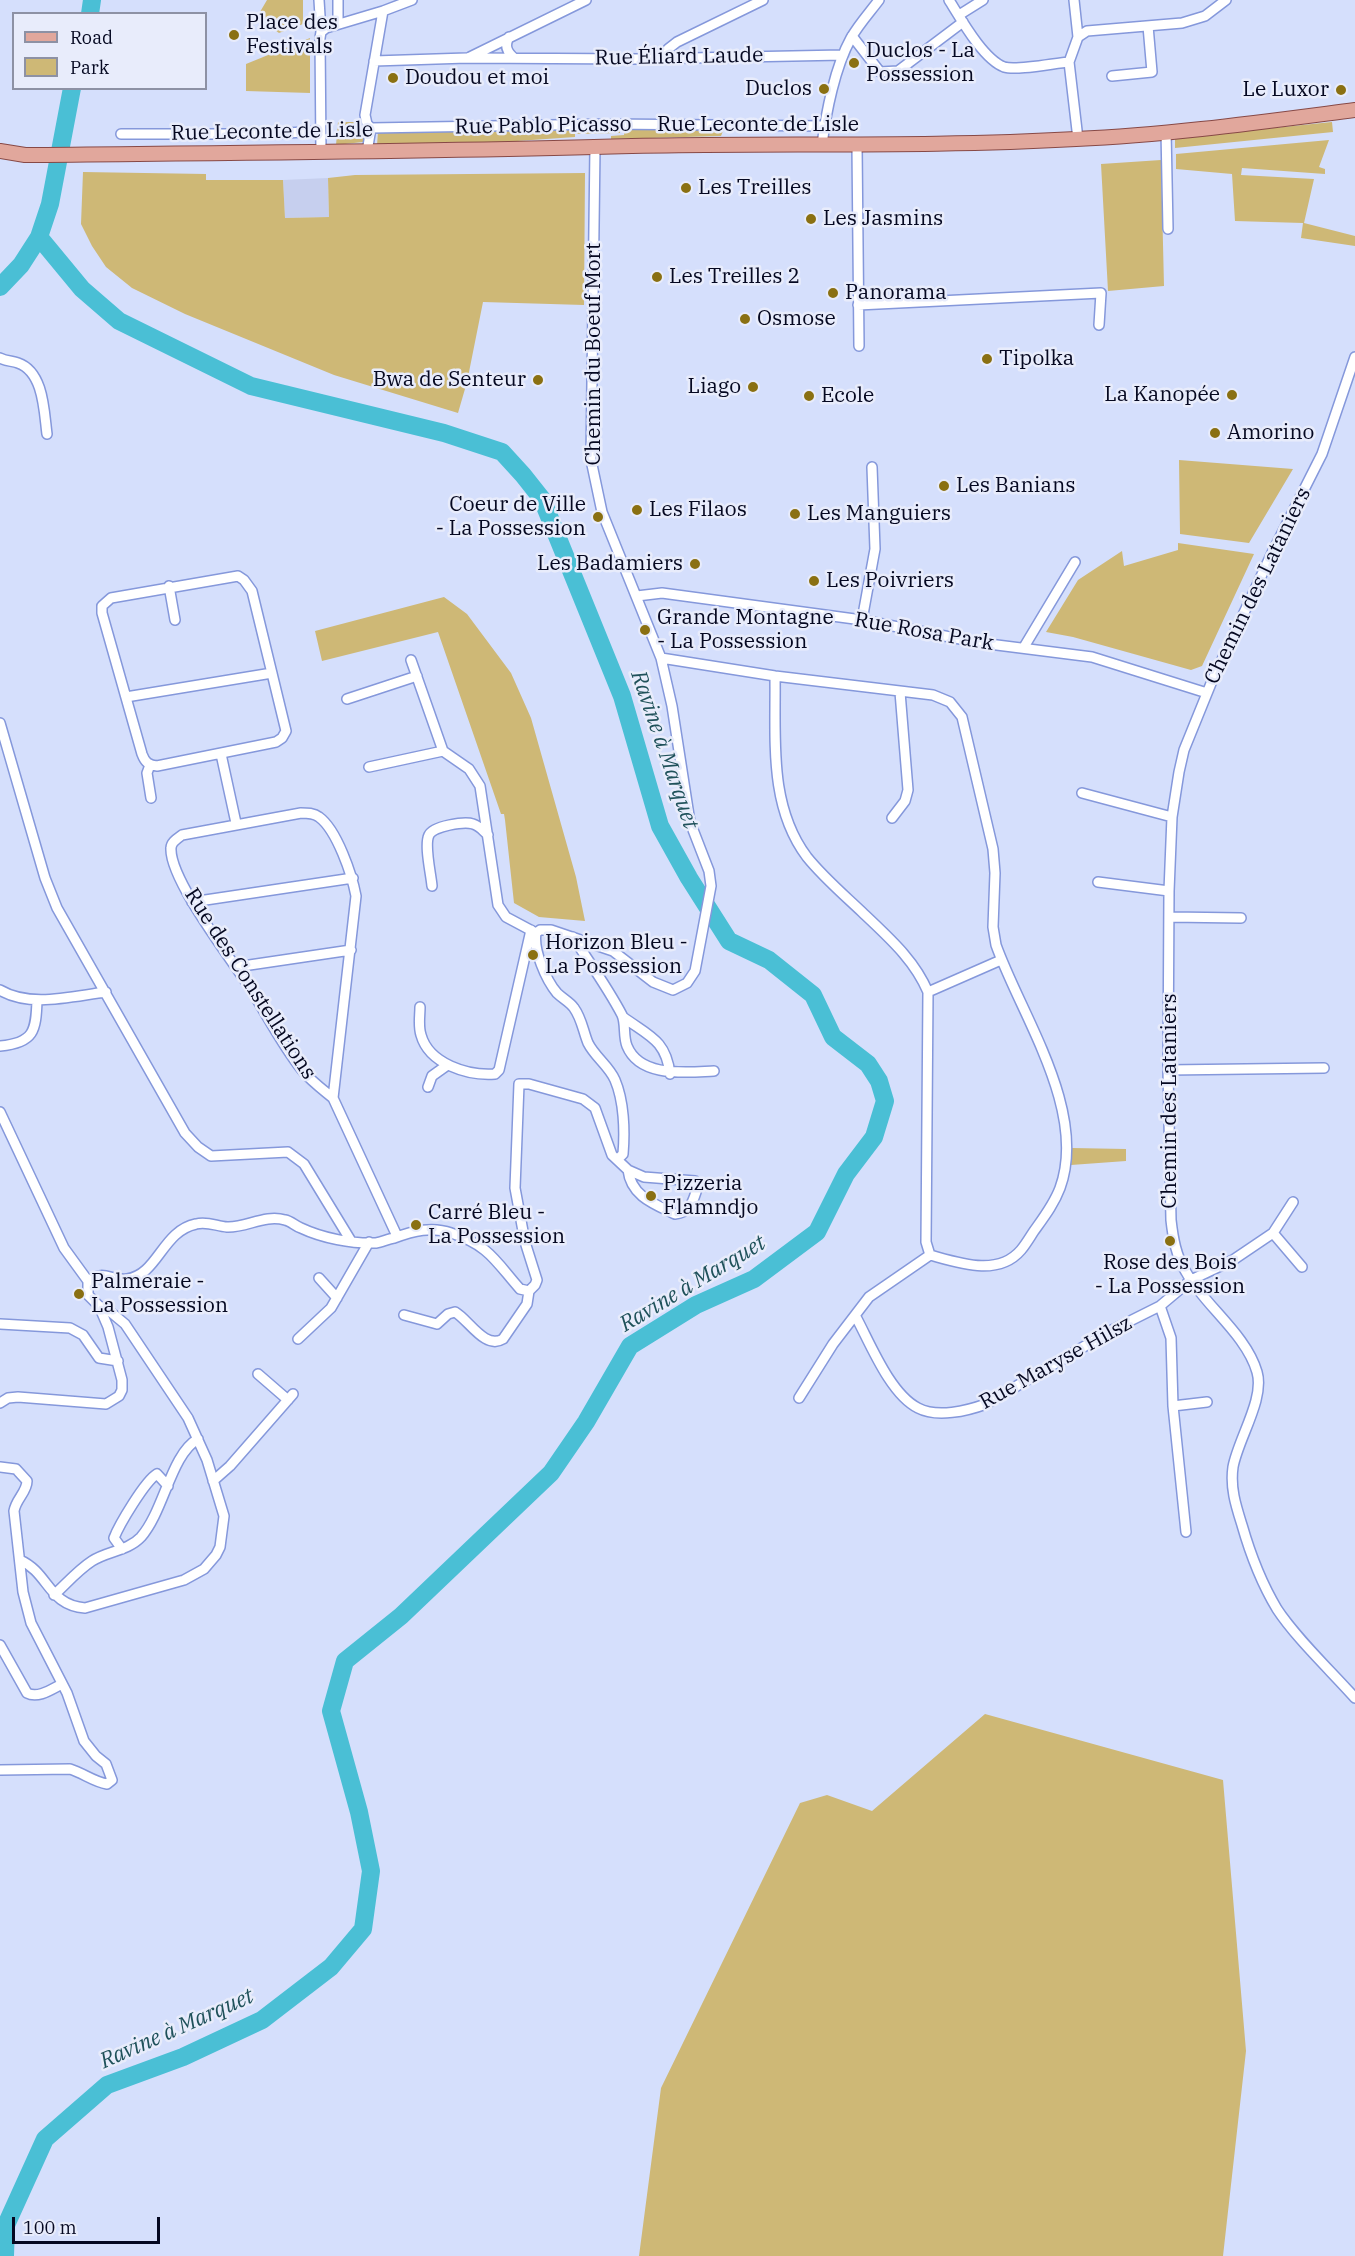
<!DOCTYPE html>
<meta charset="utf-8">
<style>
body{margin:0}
#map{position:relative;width:1355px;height:2256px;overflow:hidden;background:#d5dffc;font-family:"IBM Plex Serif",serif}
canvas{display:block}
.legend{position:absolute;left:12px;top:12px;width:195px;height:78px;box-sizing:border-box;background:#e8ecfb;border:2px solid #8d91a4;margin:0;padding:8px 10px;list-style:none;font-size:18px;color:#050821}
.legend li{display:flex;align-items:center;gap:12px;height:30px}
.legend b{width:30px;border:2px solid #8d91a4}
.scale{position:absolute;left:12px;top:2217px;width:148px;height:27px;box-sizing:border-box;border:3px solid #050821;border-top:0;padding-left:8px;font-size:18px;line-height:21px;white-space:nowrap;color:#050821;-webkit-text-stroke:4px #e8ecfb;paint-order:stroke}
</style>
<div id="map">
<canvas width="1355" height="2256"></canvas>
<ul class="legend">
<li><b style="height:8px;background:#e1a79c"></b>Road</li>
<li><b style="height:16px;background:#ceb876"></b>Park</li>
</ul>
<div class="scale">100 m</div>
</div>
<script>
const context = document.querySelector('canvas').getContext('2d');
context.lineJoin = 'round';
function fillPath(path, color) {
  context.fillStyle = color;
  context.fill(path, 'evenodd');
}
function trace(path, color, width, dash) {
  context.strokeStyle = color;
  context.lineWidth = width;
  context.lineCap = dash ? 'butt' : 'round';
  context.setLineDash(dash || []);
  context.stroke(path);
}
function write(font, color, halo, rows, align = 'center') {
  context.font = font + ' "IBM Plex Serif",serif';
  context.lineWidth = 5;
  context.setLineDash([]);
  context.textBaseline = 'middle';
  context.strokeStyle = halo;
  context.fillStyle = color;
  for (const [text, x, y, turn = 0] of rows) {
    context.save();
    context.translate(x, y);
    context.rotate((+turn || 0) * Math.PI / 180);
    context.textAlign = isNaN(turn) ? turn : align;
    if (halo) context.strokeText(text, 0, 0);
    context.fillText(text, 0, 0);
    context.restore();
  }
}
fillPath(new Path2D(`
 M328 178 329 217 285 218 283 180Z`), '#c6cfee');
fillPath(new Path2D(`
 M267 0H303V24L279 33 257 17Z
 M310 38V93L246 91V64Z
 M338 122H364L366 138 363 142 336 145Z
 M1332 122 1333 132 1175 148V138Z
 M620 128V133L575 134V137L474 144 377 145 378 132Z
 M625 128H758V131H723L721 136 611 139V136L624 135Z
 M1329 140 1319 167 1325 169V174L1242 168 1241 175 1314 179 1304 223 1355 236V246L1301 238 1303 223 1235 221 1232 174 1176 169V154Z
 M1161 160 1164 286 1108 291 1101 164Z
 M83 172 206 174V180H283L285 218 329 217 328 178 355 175 585 173 584 305 483 302 467 382 458 413 334 375 185 314 132 288 106 267 92 246 81 224Z
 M1179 460 1293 469 1249 543 1180 534Z
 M1178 543 1254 554 1202 666 1191 670 1073 637 1046 632 1078 580 1122 551 1124 566 1178 550Z
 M444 597 467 614 511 673 531 718 576 877 585 921 539 917 514 903 505 820 504 814H501L438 632 322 661 315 631Z
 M1072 1148 1126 1149V1161L1071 1165Z
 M985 1714 1223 1780 1246 2051 1223 2256H639L661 2088 800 1803 827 1795 872 1811Z`), '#ceb876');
trace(new Path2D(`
 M90 14 92 0
 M0 287 21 265 39 237
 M5 2256 6 2225 45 2139 107 2085 183 2057 262 2020 331 1967 363 1929 371 1871 359 1812 331 1711 345 1661 401 1616 551 1473 586 1422 630 1346 696 1305 754 1279 817 1232 846 1174 874 1137 885 1101 879 1081 868 1064 833 1037 813 995 769 960 729 941 689 878 660 826 622 696 542 499 523 475 502 452 444 433 251 386 119 321 82 289 39 237 50 204 72 88`), '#4abfd5', 18);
const minor = new Path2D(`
 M319 0 321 32
 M338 0V24
 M949 0C961 19 983 59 1004 67 1016 71 1055 63 1069 62
 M1074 0 1078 37
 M959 15 983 0
 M852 36 880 72 898 71 963 22
 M509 37C504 46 507 52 514 58
 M470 57 586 0
 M666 57 668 49 677 42 763 0
 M374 61 467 58 640 59 843 55
 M1112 76 1152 72 1148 26
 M371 128 608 124 824 126
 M1166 131 1168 229
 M121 134H271L320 131
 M1078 139 1069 62 1078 37 1087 31 1182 23 1205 16 1226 0
 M822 145C826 112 835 67 851 38 859 24 870 12 879 0
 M857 146 859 346
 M367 152 371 128 367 124 365 115 383 11
 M321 153 320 38 321 32 326 28 383 11 412 0
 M858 305 1101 293 1099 325
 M1355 357 1322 454 1272 553 1212 681 1184 750 1179 772 1172 817 1169 891 1168 1070 1171 1220C1173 1238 1176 1256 1186 1272 1204 1305 1246 1334 1257 1372 1265 1399 1238 1439 1233 1467 1230 1488 1236 1506 1242 1525 1250 1553 1262 1584 1277 1609 1296 1638 1331 1671 1355 1698
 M0 358C6 361 12 361 18 363 44 372 44 412 47 434
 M238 576 244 580 252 591 286 731 282 738 276 742 157 766C148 765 145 762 142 754L102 613V606L111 598Z
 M169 586 175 620
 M637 596 662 593 862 620 981 643 1092 657 1207 693
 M862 620 875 549 872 467
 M1024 647 1075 562
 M661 658 775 676 933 695 950 702 962 717 993 849 995 873 993 927 996 945C1021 1015 1088 1111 1060 1188 1054 1204 1044 1217 1034 1231 1030 1237 1026 1244 1021 1250 998 1277 959 1263 930 1255L926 1242 928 992C914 959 888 937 862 912 843 894 823 877 807 857 768 805 776 738 775 676
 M411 660 443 751 469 769 480 786 498 905 506 917 536 933
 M126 697 272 673
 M347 699 417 676
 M0 723 45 878 57 908 185 1133 198 1147 211 1156 288 1152 304 1164 351 1241
 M221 754 236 823
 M150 765 147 773 151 798
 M369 767 443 751
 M1082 793 1172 817
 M892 818 905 801 908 790 900 692
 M1098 882 1169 891
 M432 886C431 874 424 845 429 835 433 826 465 821 473 824 480 826 483 831 488 835
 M192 902 353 878
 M1170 917 1241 918
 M536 933 540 930H551L613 951 653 982 673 990 687 983 695 971 711 886 709 871 690 822 672 706 661 658 602 512 591 460 595 147
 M536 933C533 950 546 980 557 993 563 999 570 1002 574 1008 582 1019 583 1031 588 1043 595 1057 609 1066 615 1080 624 1101 625 1131 623 1154L618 1159
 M573 937C589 962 608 988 622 1015 626 1024 623 1036 627 1046 640 1078 686 1072 714 1071
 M236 967 351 950
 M0 990C30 1008 73 996 106 992
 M928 992 1001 960
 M420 1007C420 1016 418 1026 421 1035 429 1064 468 1076 495 1074L499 1070 531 930
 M623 1017C649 1036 666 1040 670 1074
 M0 1046C34 1043 36 1031 37 1000
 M1168 1070 1324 1068
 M428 1087 432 1076 446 1066
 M333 1098 356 896C352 875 337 830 319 817 314 813 307 813 301 813L182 835C178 838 171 842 171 848 169 879 232 960 250 988 267 1015 282 1045 302 1070 311 1081 322 1089 333 1098L397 1236
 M0 1112 64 1248 88 1281
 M1273 1233 1302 1267
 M319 1278 337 1298
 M88 1281C104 1269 111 1281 127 1279 158 1275 162 1231 196 1224 207 1221 216 1226 227 1227 246 1228 265 1214 285 1220 291 1221 295 1226 301 1228 322 1238 352 1244 376 1243 382 1242 388 1239 394 1238 413 1231 432 1226 451 1233 489 1245 496 1262 520 1289L529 1291
 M529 1291 535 1285 537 1280 525 1242 515 1188 519 1084H529L583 1099 595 1108 612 1155 628 1170 644 1177 695 1181 698 1186C693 1200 692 1212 675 1214 654 1204 631 1196 628 1170
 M404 1315 437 1324 448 1314 455 1312C469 1320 485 1350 503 1339L527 1304 529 1291
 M856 1317C870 1343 890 1394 918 1408 937 1418 967 1411 986 1404L1114 1329 1160 1306
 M0 1324 70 1328 83 1335 99 1358 118 1361
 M298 1339 331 1308 369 1242
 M258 1374 288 1400
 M799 1398 833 1344 869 1297 930 1255
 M0 1403 8 1398 18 1397 106 1404 119 1396 122 1390V1380L108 1327 99 1306
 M1173 1406 1207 1402
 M0 1467 16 1469 27 1481C27 1492 16 1499 14 1511L23 1592 31 1623 67 1693 84 1741 96 1756 106 1764 112 1780 107 1784C94 1782 83 1773 70 1769L0 1770
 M213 1481 230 1466 293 1394
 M1186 1532 1173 1406 1171 1338 1160 1306 1191 1280 1233 1260 1273 1233 1293 1202
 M122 1549 114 1538C119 1525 145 1481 157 1474L168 1486
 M20 1560C49 1573 48 1605 85 1608L184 1580 204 1569 216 1555 220 1547 224 1516 207 1460 188 1418 125 1324 107 1309 99 1306 88 1295V1281
 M54 1595C66 1584 78 1570 92 1561 107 1551 128 1551 141 1537 164 1511 171 1454 198 1439
 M0 1645 27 1693C38 1699 52 1689 62 1684`);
const primary = new Path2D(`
 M0 151 25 155C215 153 404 152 594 147 754 142 915 148 1076 139 1169 135 1262 122 1355 110`);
trace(minor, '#8598db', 12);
trace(primary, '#874946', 16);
trace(minor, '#fff', 9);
trace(primary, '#e1a79c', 14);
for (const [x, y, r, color] of [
 [234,35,6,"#8a7012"],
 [854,63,6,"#8a7012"],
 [393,78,6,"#8a7012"],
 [824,89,6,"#8a7012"],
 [1341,90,6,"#8a7012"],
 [686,188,6,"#8a7012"],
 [811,219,6,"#8a7012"],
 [657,277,6,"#8a7012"],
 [833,293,6,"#8a7012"],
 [745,319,6,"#8a7012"],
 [987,359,6,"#8a7012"],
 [538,380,6,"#8a7012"],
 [753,387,6,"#8a7012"],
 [1232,395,6,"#8a7012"],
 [809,396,6,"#8a7012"],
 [1215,433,6,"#8a7012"],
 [944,486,6,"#8a7012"],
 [637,510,6,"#8a7012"],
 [795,514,6,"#8a7012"],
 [598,517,6,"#8a7012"],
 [695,564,6,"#8a7012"],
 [814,581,6,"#8a7012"],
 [645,630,6,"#8a7012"],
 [533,955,6,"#8a7012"],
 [651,1196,6,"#8a7012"],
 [416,1225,6,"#8a7012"],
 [1170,1241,6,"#8a7012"],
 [79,1294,6,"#8a7012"]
]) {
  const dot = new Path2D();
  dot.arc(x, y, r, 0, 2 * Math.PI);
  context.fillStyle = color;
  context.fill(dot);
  trace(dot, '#e8ecfb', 2);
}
write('21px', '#050821', '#e8ecfb', [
 ["Place des",246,23],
 ["Festivals",246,47],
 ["Duclos - La",866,51],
 ["Possession",866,75],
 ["Doudou et moi",405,78],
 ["Duclos",812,89,"right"],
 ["Le Luxor",1329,90,"right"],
 ["Les Treilles",698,188],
 ["Les Jasmins",823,219],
 ["Les Treilles 2",669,277],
 ["Panorama",845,293],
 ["Osmose",757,319],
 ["Tipolka",999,359],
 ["Bwa de Senteur",526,380,"right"],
 ["Liago",741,387,"right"],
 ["La Kanopée",1220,395,"right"],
 ["Ecole",821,396],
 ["Amorino",1227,433],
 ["Les Banians",956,486],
 ["Coeur de Ville",586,505,"right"],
 ["- La Possession",586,529,"right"],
 ["Les Filaos",649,510],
 ["Les Manguiers",807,514],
 ["Les Badamiers",683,564,"right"],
 ["Les Poivriers",826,581],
 ["Grande Montagne",657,618],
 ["- La Possession",657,642],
 ["Horizon Bleu -",545,943],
 ["La Possession",545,967],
 ["Pizzeria",663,1184],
 ["Flamndjo",663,1208],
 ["Carré Bleu -",428,1213],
 ["La Possession",428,1237],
 ["Rose des Bois",1170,1263,"center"],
 ["- La Possession",1170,1287,"center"],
 ["Palmeraie -",91,1282],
 ["La Possession",91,1306]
], 'left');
write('21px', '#050821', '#e8ecfb', [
 ["Rue Éliard Laude",679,57,-1],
 ["Rue Leconte de Lisle",758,125],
 ["Rue Pablo Picasso",543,126,-1],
 ["Rue Leconte de Lisle",272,132,-1],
 ["Chemin du Boeuf Mort",594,354,-90],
 ["Chemin des Lataniers",1258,586,-64],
 ["Rue Rosa Park",924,632,10],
 ["Rue des Constellations",250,984,57],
 ["Chemin des Lataniers",1170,1101,-90],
 ["Rue Maryse Hilsz",1056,1363,-29]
]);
write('italic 22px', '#1f515a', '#e8ecfb', [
 ["Ravine à Marquet",664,750,71],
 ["Ravine à Marquet",693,1284,-31],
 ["Ravine à Marquet",177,2029,-24]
]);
</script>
